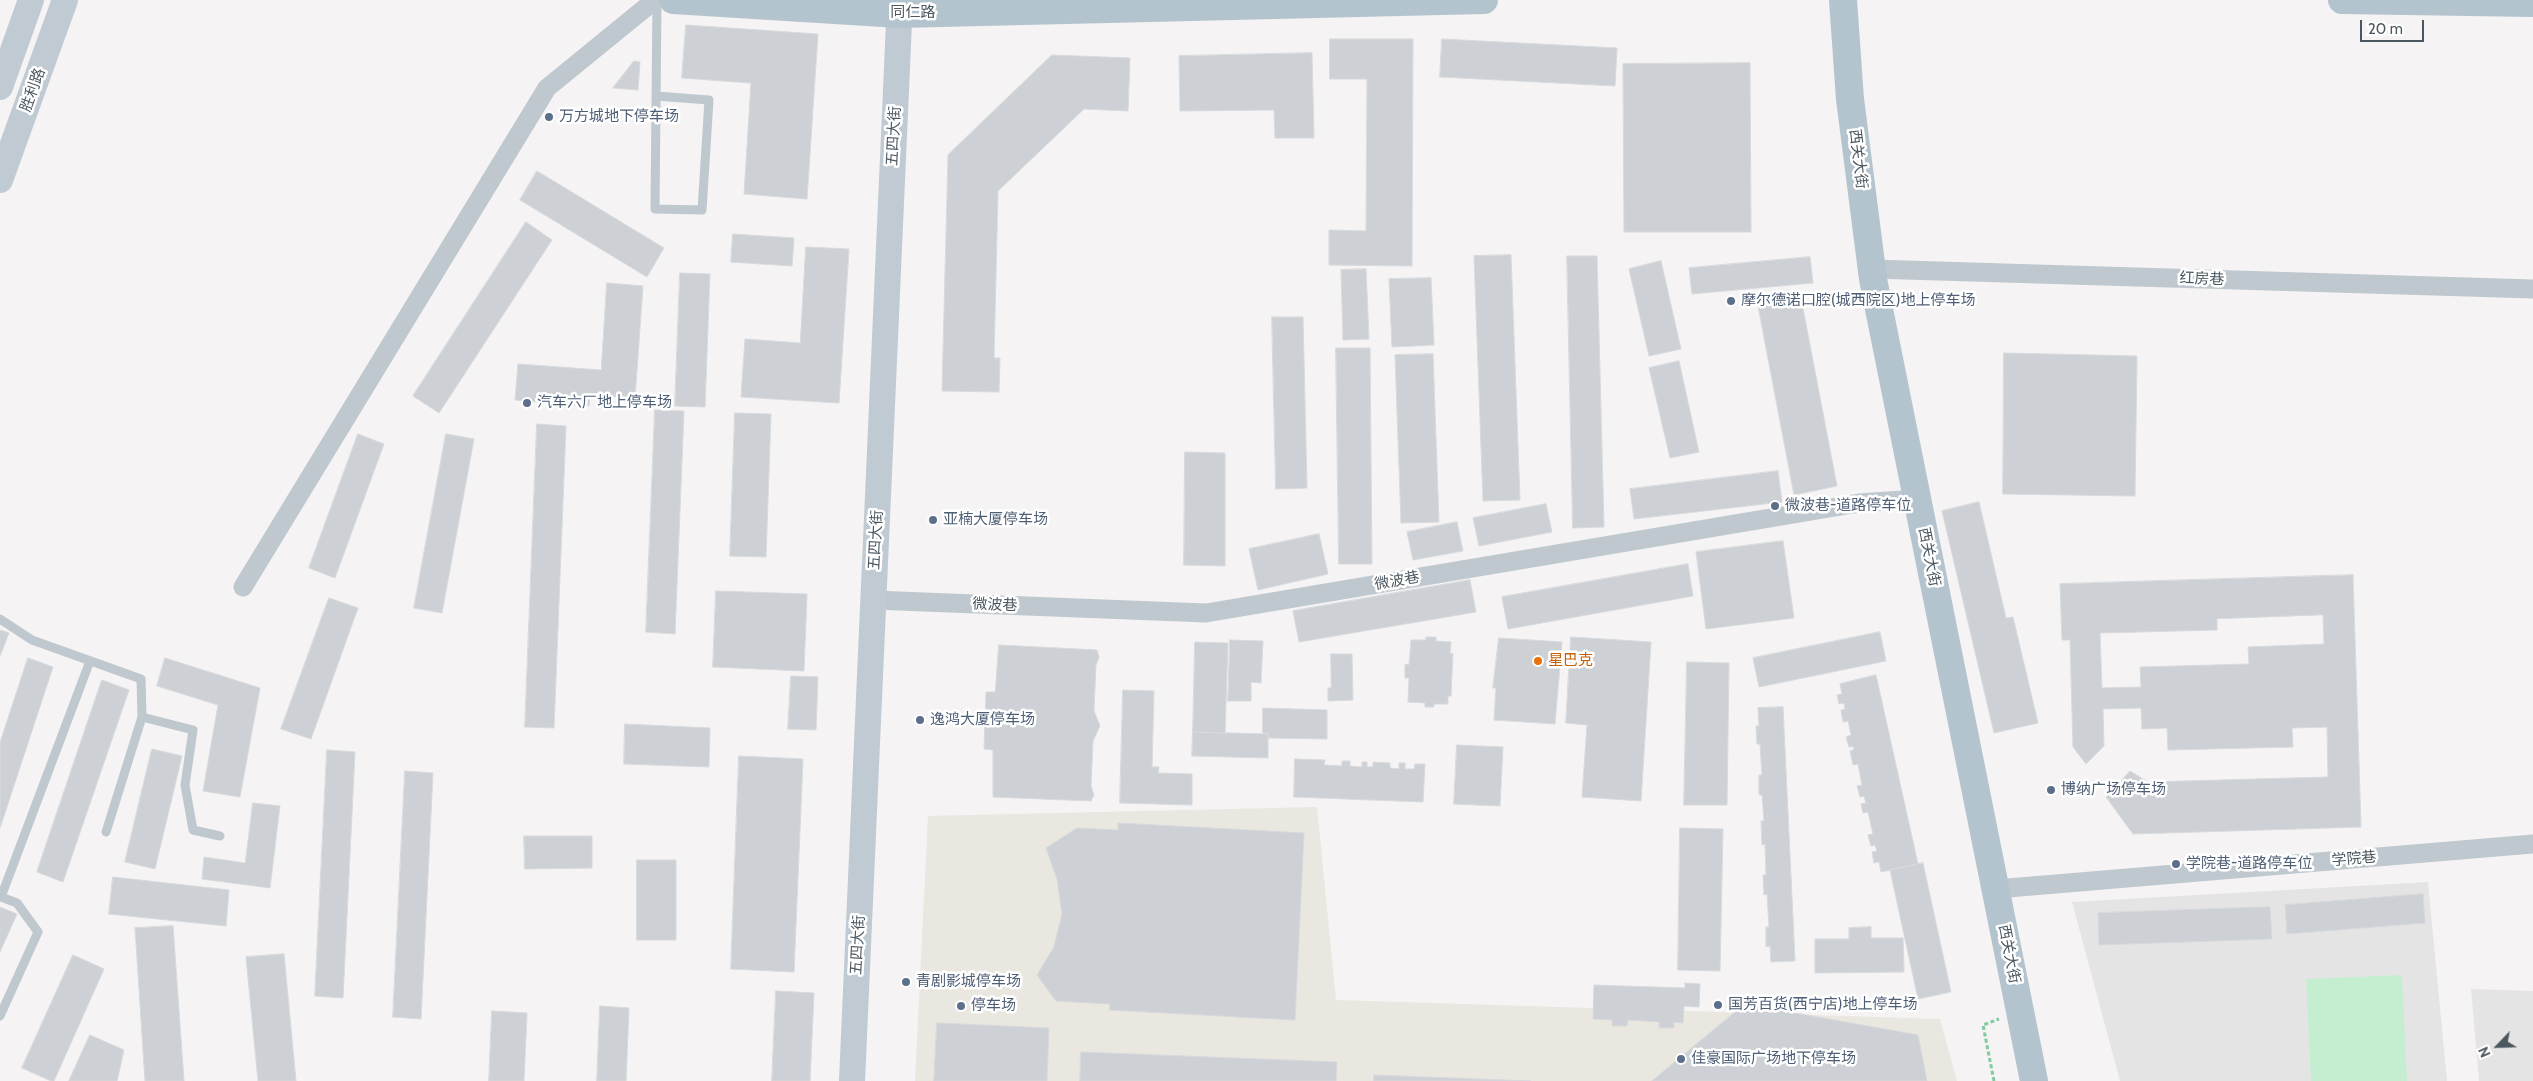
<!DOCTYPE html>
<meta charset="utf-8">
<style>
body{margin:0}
#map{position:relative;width:2533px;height:1081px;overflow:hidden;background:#f5f3f3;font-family:Cabin,sans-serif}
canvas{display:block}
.north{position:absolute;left:2473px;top:1021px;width:50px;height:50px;-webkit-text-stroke:4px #fff;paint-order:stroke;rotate:246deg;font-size:14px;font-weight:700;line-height:20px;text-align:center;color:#4b575f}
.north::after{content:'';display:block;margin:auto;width:18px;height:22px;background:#4b575f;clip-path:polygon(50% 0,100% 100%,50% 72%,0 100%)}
.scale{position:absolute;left:2360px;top:20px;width:64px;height:22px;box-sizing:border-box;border:2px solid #4b575f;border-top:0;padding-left:6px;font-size:15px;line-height:18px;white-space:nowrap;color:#4b575f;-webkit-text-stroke:4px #fff;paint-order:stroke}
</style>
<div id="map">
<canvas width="2533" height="1081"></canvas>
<div class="north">N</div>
<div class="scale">20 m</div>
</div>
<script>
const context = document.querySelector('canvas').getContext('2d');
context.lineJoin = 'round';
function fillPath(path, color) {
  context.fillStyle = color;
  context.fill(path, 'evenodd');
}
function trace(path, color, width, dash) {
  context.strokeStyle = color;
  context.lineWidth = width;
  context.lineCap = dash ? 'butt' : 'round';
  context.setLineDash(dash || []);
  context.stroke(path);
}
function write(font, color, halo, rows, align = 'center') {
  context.font = font + ' Cabin,"Noto Sans SC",sans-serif';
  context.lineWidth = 5;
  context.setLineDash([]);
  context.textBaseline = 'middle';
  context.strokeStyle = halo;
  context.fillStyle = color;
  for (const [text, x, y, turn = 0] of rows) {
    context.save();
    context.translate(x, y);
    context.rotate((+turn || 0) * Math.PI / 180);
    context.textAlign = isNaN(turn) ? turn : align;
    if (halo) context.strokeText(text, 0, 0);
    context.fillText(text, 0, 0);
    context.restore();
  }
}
fillPath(new Path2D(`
 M1317 807 1336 1000 1940 1019 1957 1081H915L928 816Z`), '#eae7e1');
fillPath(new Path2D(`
 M2428 882 2447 1081H2120L2072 902Z
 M2471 989 2533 991V1081H2479Z`), '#e5e4e4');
fillPath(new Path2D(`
 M2402 975 2407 1081H2311L2306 979Z`), '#c5eed1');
const building = new Path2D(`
 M686 25 818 34 807 199 744 194 751 83 682 78Z
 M1330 39H1413L1412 266 1329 265V230L1366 231 1367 79H1330Z
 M1442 39 1617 48 1615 86 1440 77Z
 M1312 53 1314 138H1275L1274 110 1180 111 1179 56Z
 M1052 55 1130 58 1128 111 1084 109 998 191 994 358H1000L999 392 942 391 948 155Z
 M634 61 640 62 638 90 613 88Z
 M1750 63 1751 232H1624L1623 64Z
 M537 171 664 248 647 277 520 200Z
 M526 222 552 240 439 413 413 396Z
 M733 234 794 238 792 266 731 262Z
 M806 247 849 249 839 403 741 397 745 339 800 343Z
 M1511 255 1520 500 1483 501 1474 256Z
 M1567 256H1597L1604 527 1573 528Z
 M1810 257 1813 283 1692 294 1689 268Z
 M1661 261 1681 349 1649 356 1629 269Z
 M1366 269 1369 339 1343 340 1341 270Z
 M680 273 710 274 705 407 675 406Z
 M1431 278 1434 345 1392 347 1389 279Z
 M607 283 643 286 635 398 590 395 589 406 515 400 518 364 601 370Z
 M1801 298 1837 486 1794 495 1758 306Z
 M1272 317H1303L1307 488 1276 489Z
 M1336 348H1370L1372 564H1339Z
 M2004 353 2137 356 2135 496 2003 494Z
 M1433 354 1439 522 1401 523 1395 355Z
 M1679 361 1699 452 1670 458 1649 368Z
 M655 410 684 411 675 634 646 632Z
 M735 413 771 414 766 557 730 556Z
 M537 424 566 426 554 728 525 727Z
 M358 434 384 444 335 578 309 568Z
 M446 434 474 439 442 613 414 608Z
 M1185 452 1225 453V566L1184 565Z
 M1778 471 1782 502 1634 519 1630 489Z
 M1979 502 2006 618 2013 617 2038 723 1994 733 1942 511Z
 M1546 504 1552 532 1479 546 1473 518Z
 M1457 522 1463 551 1413 560 1407 532Z
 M1319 534 1328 574 1258 590 1249 549Z
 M1783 541 1794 618 1706 629 1696 552Z
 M1688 564 1693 596 1508 629 1502 597Z
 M2353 575 2361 827 2133 834 2106 797 2130 771 2148 782 2328 777 2327 727 2292 728 2293 747 2168 750 2167 728 2142 729 2141 708 2103 709 2104 746 2086 764 2073 747 2070 640H2062L2060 584ZM2323 615 2324 644 2248 647 2249 664 2140 667 2141 687 2102 688 2100 633 2217 630V619Z
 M1470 580 1476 612 1299 642 1293 611Z
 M716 591 807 594 804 671 713 667Z
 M329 598 358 608 311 739 281 729Z
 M0 630 9 633 0 656Z
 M1880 632 1886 661 1759 687 1753 658Z
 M1426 637H1436V641L1451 642 1450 654 1453 653 1451 696H1448V704H1434V707H1425V703L1408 702 1409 678H1405V664L1409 665 1411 640H1426Z
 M1571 637 1651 642 1641 801 1582 797 1587 725 1566 723Z
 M1499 638 1562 642 1555 724 1494 720 1496 688H1493Z
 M1230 640 1263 641 1261 683 1251 682V701H1228Z
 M1195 642 1228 643 1225 733 1193 732Z
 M999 645 1097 650 1099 657 1096 665 1094 711 1100 726 1093 741 1091 786 1094 795 1091 801 993 797V750L984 749 986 692H995Z
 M1331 654H1352L1353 700 1328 701V688H1331Z
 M28 658 53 667 0 828V743Z
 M165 658 260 688 240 797 203 791 218 705 157 686Z
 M1687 662 1729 663 1727 805H1684Z
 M1876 675 1918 864 1881 872 1879 862 1874 863 1872 852 1877 851 1875 845 1871 846 1868 835 1873 834 1868 812 1863 813 1861 804 1866 803 1864 796 1860 797 1857 786 1862 785 1858 764 1853 765 1850 751 1854 750 1853 746 1849 747 1846 737 1851 735 1848 721 1843 722 1841 710 1845 709 1844 703 1839 704 1837 695 1842 694 1840 684Z
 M791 676 818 677 816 730 788 729Z
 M102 680 129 690 63 882 37 872Z
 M1123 690 1154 691 1152 767H1159L1158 773 1192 774V805L1120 803Z
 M1783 707 1795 961 1771 962 1770 946 1766 947V927H1769L1767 894 1764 895 1763 875H1766L1765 844 1762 845 1761 821H1764L1762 795H1759V775H1762L1760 744H1757L1756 726H1759L1758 708Z
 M1263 708 1327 710V739L1268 738V734L1263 733Z
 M625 724 710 728 709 767 624 764Z
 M1193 732 1268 734V758L1192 756Z
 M1457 745 1503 747 1500 806 1454 804Z
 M152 749 182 756 155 869 125 862Z
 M327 750 355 752 343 998 315 996Z
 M739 756 803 759 794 972 731 969Z
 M1295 759 1325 760 1324 765 1342 766V761H1350V766L1362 767V762H1367V767H1373V762L1390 763V768L1399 769V763H1405V769H1414L1415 764H1425L1423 802 1294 797Z
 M405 771 433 773 421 1019 393 1017Z
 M253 803 280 806 270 888 202 879 204 857 245 863Z
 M1118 823 1304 833 1295 1020 1109 1010 1110 1004 1056 1001 1037 975 1054 947 1062 914 1057 879 1046 848 1077 828 1118 830Z
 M1680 828 1723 829 1720 971 1678 970Z
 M524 836H592V868L525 869Z
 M637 860H676V940H637Z
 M1923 863 1951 992 1918 999 1890 870Z
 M113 877 229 890 226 926 109 914Z
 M2423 894 2425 923 2287 934 2285 905Z
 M0 907 17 914 0 952Z
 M2270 907 2272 939 2099 945 2098 913Z
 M173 926 184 1081H145L135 928Z
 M1871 927V938H1903L1904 972 1815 973V939H1849V928Z
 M284 954 296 1081H258L246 957Z
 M73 955 104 969 54 1081H51L22 1068Z
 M1685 983 1700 984 1699 1007 1684 1006 1683 1023 1674 1022V1028H1659V1022L1628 1020 1627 1026H1612V1020L1593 1019 1594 985 1685 988Z
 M776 991 814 993 810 1081H772Z
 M1745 1004 1918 1035 1927 1081H1652Z
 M600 1006 629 1008 626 1081H597Z
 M492 1011 527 1013 524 1081H489Z
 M937 1023 1049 1028 1047 1081H934Z
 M90 1035 124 1050 117 1081H69Z
 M1081 1052 1337 1062 1336 1081H1080Z
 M1374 1075 1531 1081H1374Z`);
fillPath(building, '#cdd0d4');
trace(building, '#d7d9dd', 1);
trace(new Path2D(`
 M1994 1081 1983 1025 1999 1019`), '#7fca9f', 3, [4, 2.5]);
trace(new Path2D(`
 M656 96 709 100 702 210 655 209 657 0
 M0 619 32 640 141 679 142 717
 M106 832 142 717 193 730 185 785 193 830 220 836
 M0 1016 38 932 17 903 1 897 90 661`), '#bfc8ce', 9);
trace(new Path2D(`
 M1872 269 2533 289
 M243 587 547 88 655 0
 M873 600 1206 613 1859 503 1917 499
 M1996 889 2533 844`), '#bfc8ce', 19);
trace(new Path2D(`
 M0 87 31 0
 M0 180 65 0
 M852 1081 900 0`), '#c0cad2', 26);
trace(new Path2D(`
 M673 0 899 14 1484 0
 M1843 0 1850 99 1873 279 2034 1081
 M2342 0 2533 3`), '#b4c4cf', 28);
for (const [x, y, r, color] of [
 [549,117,5,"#5c6f8a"],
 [1731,301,5,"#5c6f8a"],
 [527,403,5,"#5c6f8a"],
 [1775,506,5,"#5c6f8a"],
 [933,520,5,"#5c6f8a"],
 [1538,661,5,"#e8710a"],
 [920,720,5,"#5c6f8a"],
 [2051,790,5,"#5c6f8a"],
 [2176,864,5,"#5c6f8a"],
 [906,982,5,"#5c6f8a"],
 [1718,1005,5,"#5c6f8a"],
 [961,1006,5,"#5c6f8a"],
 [1681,1059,5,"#5c6f8a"]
]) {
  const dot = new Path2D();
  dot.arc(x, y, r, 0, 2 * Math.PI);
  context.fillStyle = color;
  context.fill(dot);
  trace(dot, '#fff', 2);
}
write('15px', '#4b575f', '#fff', [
 ["同仁路",913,13],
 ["胜利路",33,90,-70],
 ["五四大街",894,136,-87],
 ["西关大街",1858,159,83],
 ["红房巷",2202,279,2],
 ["五四大街",876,540,-87],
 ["西关大街",1929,557,79],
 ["微波巷",1397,581,-10],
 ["微波巷",995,605,2],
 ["学院巷",2354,859,-5],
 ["五四大街",858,945,-87],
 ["西关大街",2009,954,79]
]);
write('15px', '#4e5e75', '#fff', [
 ["万方城地下停车场",559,117],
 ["摩尔德诺口腔(城西院区)地上停车场",1741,301],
 ["汽车六厂地上停车场",537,403],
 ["微波巷-道路停车位",1785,506],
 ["亚楠大厦停车场",943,520],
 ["逸鸿大厦停车场",930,720],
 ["博纳广场停车场",2061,790],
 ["学院巷-道路停车位",2186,864],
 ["青剧影城停车场",916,982],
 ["国芳百货(西宁店)地上停车场",1728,1005],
 ["停车场",971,1006],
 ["佳豪国际广场地下停车场",1691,1059]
], 'left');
write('15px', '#c56008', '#fff', [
 ["星巴克",1548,661]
], 'left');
</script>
